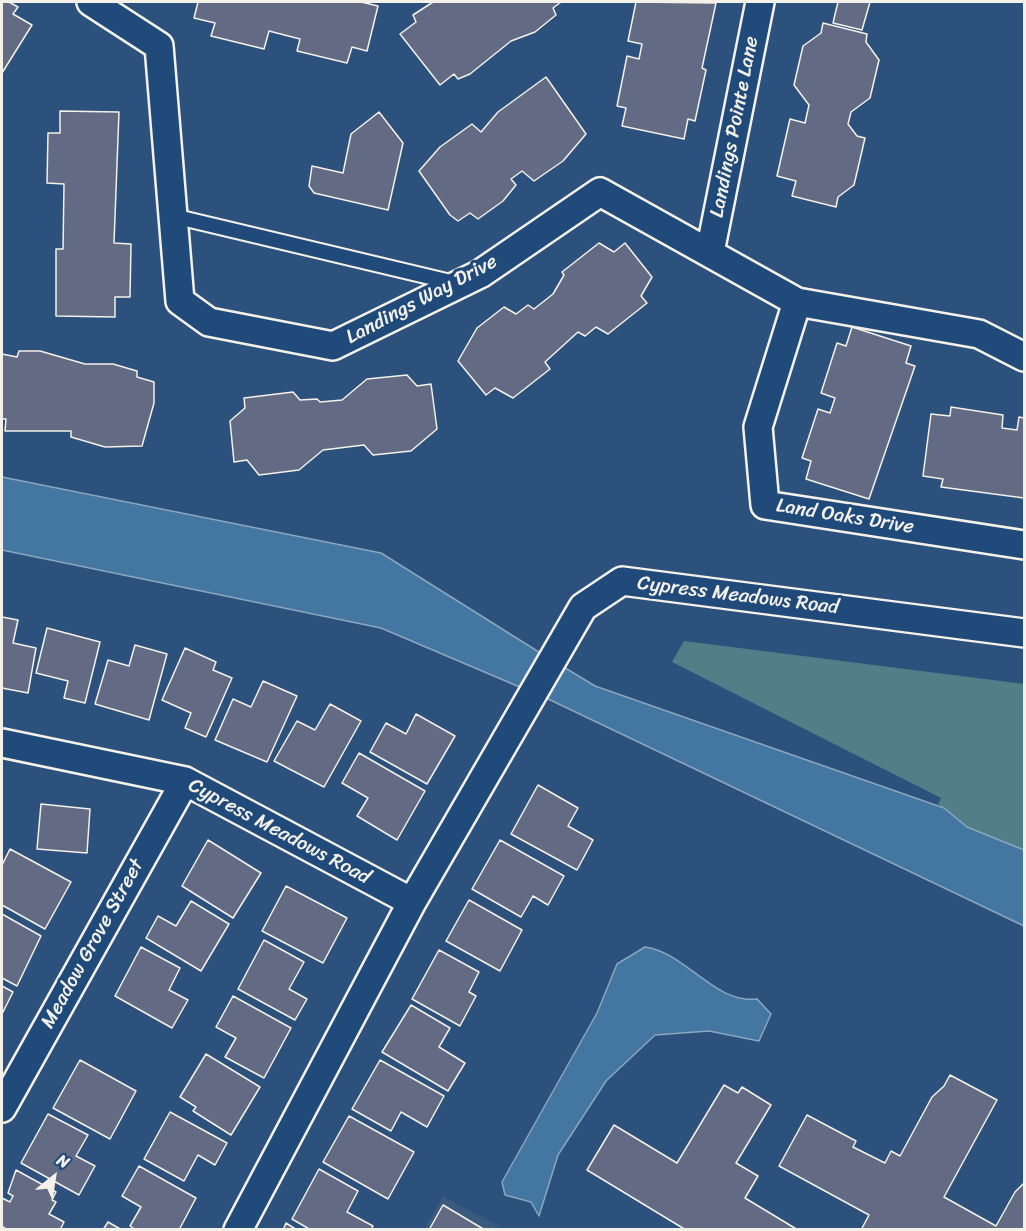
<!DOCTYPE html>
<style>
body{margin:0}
#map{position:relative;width:1026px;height:1231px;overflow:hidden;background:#2c517c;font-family:Sriracha,sans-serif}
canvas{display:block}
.frame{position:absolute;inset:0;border:3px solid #f4f1e8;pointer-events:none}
.north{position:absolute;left:24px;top:1147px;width:60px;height:60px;-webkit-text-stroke:4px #1f4a7a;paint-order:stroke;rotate:30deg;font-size:16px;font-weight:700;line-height:24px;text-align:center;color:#f4f1e8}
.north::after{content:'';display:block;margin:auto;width:21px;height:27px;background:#f4f1e8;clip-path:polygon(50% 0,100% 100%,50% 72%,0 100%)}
</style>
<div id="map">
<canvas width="1026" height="1231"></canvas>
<div class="frame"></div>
<div class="north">N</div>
</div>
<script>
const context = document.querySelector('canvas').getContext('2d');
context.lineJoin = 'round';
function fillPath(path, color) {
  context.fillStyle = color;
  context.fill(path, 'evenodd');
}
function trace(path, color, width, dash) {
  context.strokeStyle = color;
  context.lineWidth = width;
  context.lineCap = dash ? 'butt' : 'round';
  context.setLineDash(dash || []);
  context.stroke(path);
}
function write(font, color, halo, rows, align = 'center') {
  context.font = font + ' Sriracha,sans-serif';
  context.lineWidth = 6;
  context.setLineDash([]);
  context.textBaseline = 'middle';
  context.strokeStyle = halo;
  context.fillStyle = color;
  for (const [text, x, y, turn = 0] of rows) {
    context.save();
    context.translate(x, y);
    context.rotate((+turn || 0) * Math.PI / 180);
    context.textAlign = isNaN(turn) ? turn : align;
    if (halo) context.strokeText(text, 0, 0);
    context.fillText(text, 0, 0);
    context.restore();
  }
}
fillPath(new Path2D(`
 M443 1196 503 1229 424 1230Z`), '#3c597e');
fillPath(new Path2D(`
 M684 641 1024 684V850L967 827 938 804 941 798 672 662Z`), '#527e87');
const water = new Path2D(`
 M2 477 381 553 542 654 522 688 381 628 2 550Z
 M562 666 595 686 944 808 967 827 1024 850V926L544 697Z
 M645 947C687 953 714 1004 757 999L771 1014 759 1041 709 1031 655 1035 606 1081 558 1155 539 1216 531 1202 505 1195 502 1182 597 1013 617 964Z`);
fillPath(water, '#4376a0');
trace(water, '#8aa7bd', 1.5);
const building = new Path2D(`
 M2 2H9L18 7 13 14 32 25 2 73Z
 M198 2H361L378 6 367 51 352 47 347 63 297 51 300 39 269 31 264 49 211 36 215 23 194 18Z
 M433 2H561L553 8 556 15 535 32 511 41 470 74 458 79 454 74 440 85 400 34 416 22 413 15Z
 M636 2 716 3 702 68 706 70 695 121 688 119 684 139 622 126 626 108 617 106 627 56 639 59 642 44 628 41Z
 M838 2H870L862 30 833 23Z
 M823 23 867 34 866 42 879 60 870 98 851 112 848 124 857 136 865 138 854 185 838 197 836 207 792 196 796 181 777 176 790 119 805 123 809 105 794 85 803 46 821 33Z
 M546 77 586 134 563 161 534 181 522 171 511 179 516 185 503 201 478 219 470 213 458 221 450 215 419 171 440 147 472 124 481 132 498 112Z
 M60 111 119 112 114 243 131 244 130 297H115V317L56 316V249H63L64 184 47 183 48 133H60Z
 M379 112 403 143 388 210 314 193 309 186 312 166 343 173 351 134Z
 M599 243 614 252 625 243 652 277 641 296 647 303 608 334 596 327 585 336 578 332 545 362 550 369 513 398 495 388 486 395 458 361 477 328 504 307 516 314 528 305 534 309 553 294 564 275 562 272Z
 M852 327 911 346 906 363 915 366 869 499 806 479 811 461 802 458 818 409 830 413 835 398 821 393 837 343 846 346Z
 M19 351H40L85 364H113L137 371V377L154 382V403L142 446 105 447 71 437V431H5L6 419H2V354L17 357Z
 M407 375 417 386 431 384 437 429 411 451 373 455 364 445 323 450 299 470 259 475 247 460 234 462 230 421 245 408 244 398 293 392 300 400 317 399 320 402 342 400 367 379Z
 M951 407 1003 415 1002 428 1017 430 1019 417 1024 418V498L941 487 943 479 923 476 931 414 950 416Z
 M2 617 18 620 13 643 36 648 28 693 2 688Z
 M47 628 100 642 85 703 64 698 68 681 36 673Z
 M135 645 167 654 149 720 95 704 108 660 129 666Z
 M185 648 216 662 213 670 232 678 206 737 185 728 191 713 162 700Z
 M263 681 297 696 267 762 215 740 233 699 251 707Z
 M330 704 361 721 324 787 274 761 297 721 315 730Z
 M416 714 455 736 427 784 370 752 386 723 406 734Z
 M359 753 425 791 397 840 357 816 368 798 342 783Z
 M538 785 578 808 568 826 593 840 577 870 511 834Z
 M41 804 90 809 87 853 37 849Z
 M208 840 261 873 233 918 182 886Z
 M500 840 564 876 548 905 533 896 521 917 472 889Z
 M10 849 71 882 45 929 2 905V865Z
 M286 886 347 918 323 963 262 931Z
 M469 900 522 930 500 971 446 941Z
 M191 901 229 924 201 971 146 938 158 916 176 926Z
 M2 914 41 936 17 986 2 978Z
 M264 940 304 962 289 989 307 999 295 1020 238 989Z
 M141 947 180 968 169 990 188 1000 172 1028 115 996Z
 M439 950 479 972 469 992 476 996 460 1026 412 999Z
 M2 986 13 992 2 1014Z
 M233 996 291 1028 264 1078 225 1057 236 1038 216 1027Z
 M411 1005 450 1028 439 1047 465 1063 448 1091 382 1052Z
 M206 1054 260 1087 231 1135 193 1111 196 1107 180 1097Z
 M80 1060 136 1091 110 1139 53 1108Z
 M380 1060 444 1096 427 1127 401 1112 391 1131 352 1109Z
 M950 1075 997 1100 944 1197 996 1226 1015 1192 1024 1183V1230H861L869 1215 779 1166 807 1115 856 1141 853 1147 885 1163 891 1151 900 1156 932 1097 944 1086Z
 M724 1085 738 1093 742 1087 771 1105 736 1163 758 1176 745 1198 798 1230H686L587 1170 614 1125 677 1163Z
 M170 1112 227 1143 215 1165 198 1155 184 1181 144 1159Z
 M48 1114 88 1135 76 1156 95 1166 79 1195 21 1163Z
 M349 1116 414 1152 388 1199 323 1162Z
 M139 1166 196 1198 179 1230H136L130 1226 141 1207 122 1196Z
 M319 1169 358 1191 347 1212 373 1226 371 1230H311L292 1219Z
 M16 1170 56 1192 52 1200 56 1202 49 1214 64 1222 60 1230H8L2 1226V1198L10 1202 13 1196 8 1193Z
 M443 1205 485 1230H429Z
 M108 1222 122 1230H103Z
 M286 1223 297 1230H283Z`);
fillPath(building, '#626b83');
trace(building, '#f4f1e8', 1.5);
const service = new Path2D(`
 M173 216 455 283`);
const minor = new Path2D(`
 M91 2 159 46 180 301 209 322 333 346 480 274 600 192 797 302 979 334 1024 357
 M710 252 760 2
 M797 302 758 427 765 505 1024 545
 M2 743 185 781 412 902
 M2 1108 185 781
 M238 1230 412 902 583 607 622 581 1024 633`);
trace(service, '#f4f1e8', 18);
trace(minor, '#f4f1e8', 32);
trace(service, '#1f4a7a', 14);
trace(minor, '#1f4a7a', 27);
write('20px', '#f4f1e8', '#1f4a7a', [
 ["Landings Pointe Lane",735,127,-79],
 ["Landings Way Drive",422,300,-28],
 ["Land Oaks Drive",845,517,9],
 ["Cypress Meadows Road",738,596,7],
 ["Cypress Meadows Road",279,832,28],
 ["Meadow Grove Street",93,944,-61]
]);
</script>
